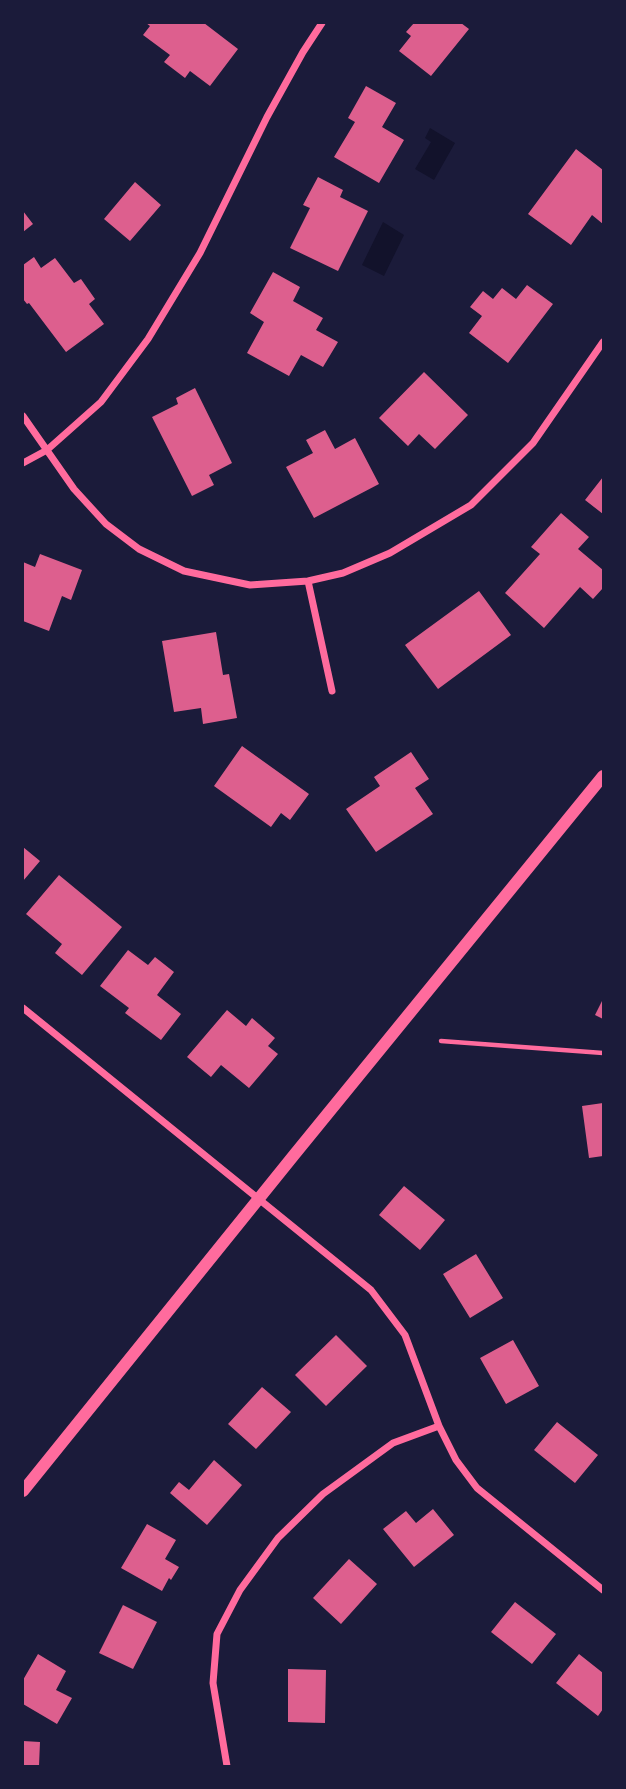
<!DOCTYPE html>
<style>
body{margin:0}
#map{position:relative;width:626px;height:1789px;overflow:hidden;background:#1b1b3a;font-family:"Asap Condensed",sans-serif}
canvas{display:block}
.frame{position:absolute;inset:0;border:24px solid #1b1b3a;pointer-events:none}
</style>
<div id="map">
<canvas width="626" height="1789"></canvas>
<div class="frame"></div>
</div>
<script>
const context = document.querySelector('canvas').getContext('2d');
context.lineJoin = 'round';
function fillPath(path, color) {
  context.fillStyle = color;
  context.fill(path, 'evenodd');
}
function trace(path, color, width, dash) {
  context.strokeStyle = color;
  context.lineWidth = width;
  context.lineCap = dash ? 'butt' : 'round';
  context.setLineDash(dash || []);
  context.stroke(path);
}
fillPath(new Path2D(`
 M430 128 455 143 434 180 415 169 431 142 425 138Z
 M383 222 404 235 384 276 362 265Z`), '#12122b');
fillPath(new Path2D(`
 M146 23H204L238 49 210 86 190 71 185 78 164 62 170 55 143 35 150 26Z
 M414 23H461L469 29 431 76 399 51 411 36 406 32Z
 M366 86 396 103 382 127 404 140 379 183 334 157 355 122 348 118Z
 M576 149 603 170V224L592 215 571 245 528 214Z
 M318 177 343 190 340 197 368 211 338 271 290 248 310 208 303 205Z
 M135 182 161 205 130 241 104 219Z
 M23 211 33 224 23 232Z
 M34 257 41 268 55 258 74 283 81 279 95 299 89 304 104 324 66 352 29 303 27 304 23 299V265Z
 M273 272 300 287 293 301 323 318 316 330 338 342 323 367 301 355 289 376 247 353 264 322 250 313Z
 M527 285 553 304 508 363 469 333 482 316 470 307 483 291 493 299 502 288 516 299Z
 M424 372 468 415 435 449 419 434 408 446 379 418Z
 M195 388 232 463 209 475 214 485 192 496 152 417 178 404 176 398Z
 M325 430 335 449 355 438 379 484 314 518 286 467 313 453 306 440Z
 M603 477V514L585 500Z
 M561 513 589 537 578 549 603 570V588L593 599 580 587 544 628 505 593 540 554 531 547Z
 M40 554 82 570 71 600 62 596 49 631 23 621V562L35 567Z
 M479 591 511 635 438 689 405 645Z
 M216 632 223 675 229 674 237 718 203 724 201 708 174 712 162 641Z
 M242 746 309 794 290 820 281 813 271 827 214 786Z
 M411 752 429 779 415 788 433 814 376 852 346 809 380 786 374 777Z
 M23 847 40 861 23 881Z
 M59 875 122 927 82 975 55 953 62 944 26 914Z
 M128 950 148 965 155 957 174 972 157 995 181 1014 161 1040 125 1013 129 1008 100 986Z
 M603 999V1019L595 1015Z
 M227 1010 246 1026 252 1018 275 1038 268 1046 278 1054 249 1088 221 1065 211 1077 187 1057Z
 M603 1103V1156L589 1158 582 1106Z
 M404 1186 445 1220 420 1250 379 1215Z
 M476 1254 503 1298 470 1318 443 1274Z
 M336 1335 367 1366 326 1406 295 1375Z
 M513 1340 539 1386 506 1404 480 1358Z
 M262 1387 291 1412 256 1449 228 1424Z
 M557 1422 598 1455 575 1483 534 1450Z
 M214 1460 242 1485 207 1525 170 1493 179 1482 189 1490Z
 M433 1509 454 1535 414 1567 383 1529 406 1511 416 1523Z
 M147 1524 176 1540 165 1559 179 1567 171 1580 169 1578 162 1591 121 1568Z
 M349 1559 377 1584 341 1624 313 1598Z
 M515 1602 556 1634 532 1664 491 1632Z
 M123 1605 157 1622 133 1669 99 1653Z
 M38 1654 66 1671 56 1690 72 1698 57 1724 23 1704V1680Z
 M579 1654 603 1673V1709L598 1716 556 1683Z
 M288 1669 326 1670 325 1723 288 1722Z
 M23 1741 40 1742 39 1766H23Z`), '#dd5f8e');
trace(new Path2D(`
 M441 1041 603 1053`), '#ff6b9d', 4.5);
trace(new Path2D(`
 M23 416 74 489 106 524 139 549 184 571 250 585 308 581 343 573 390 553 471 505 533 443 603 342
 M23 463 47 450 101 402 148 339 200 253 267 117 303 52 322 23
 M308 581 332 691
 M23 1008 371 1290 405 1335 439 1426 456 1460 477 1488 603 1590
 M227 1766 213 1683 217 1634 240 1590 278 1538 323 1494 393 1443 439 1426`), '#ff6b9d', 7);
trace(new Path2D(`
 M23 1491 294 1155 603 776`), '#ff6b9d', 12);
</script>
